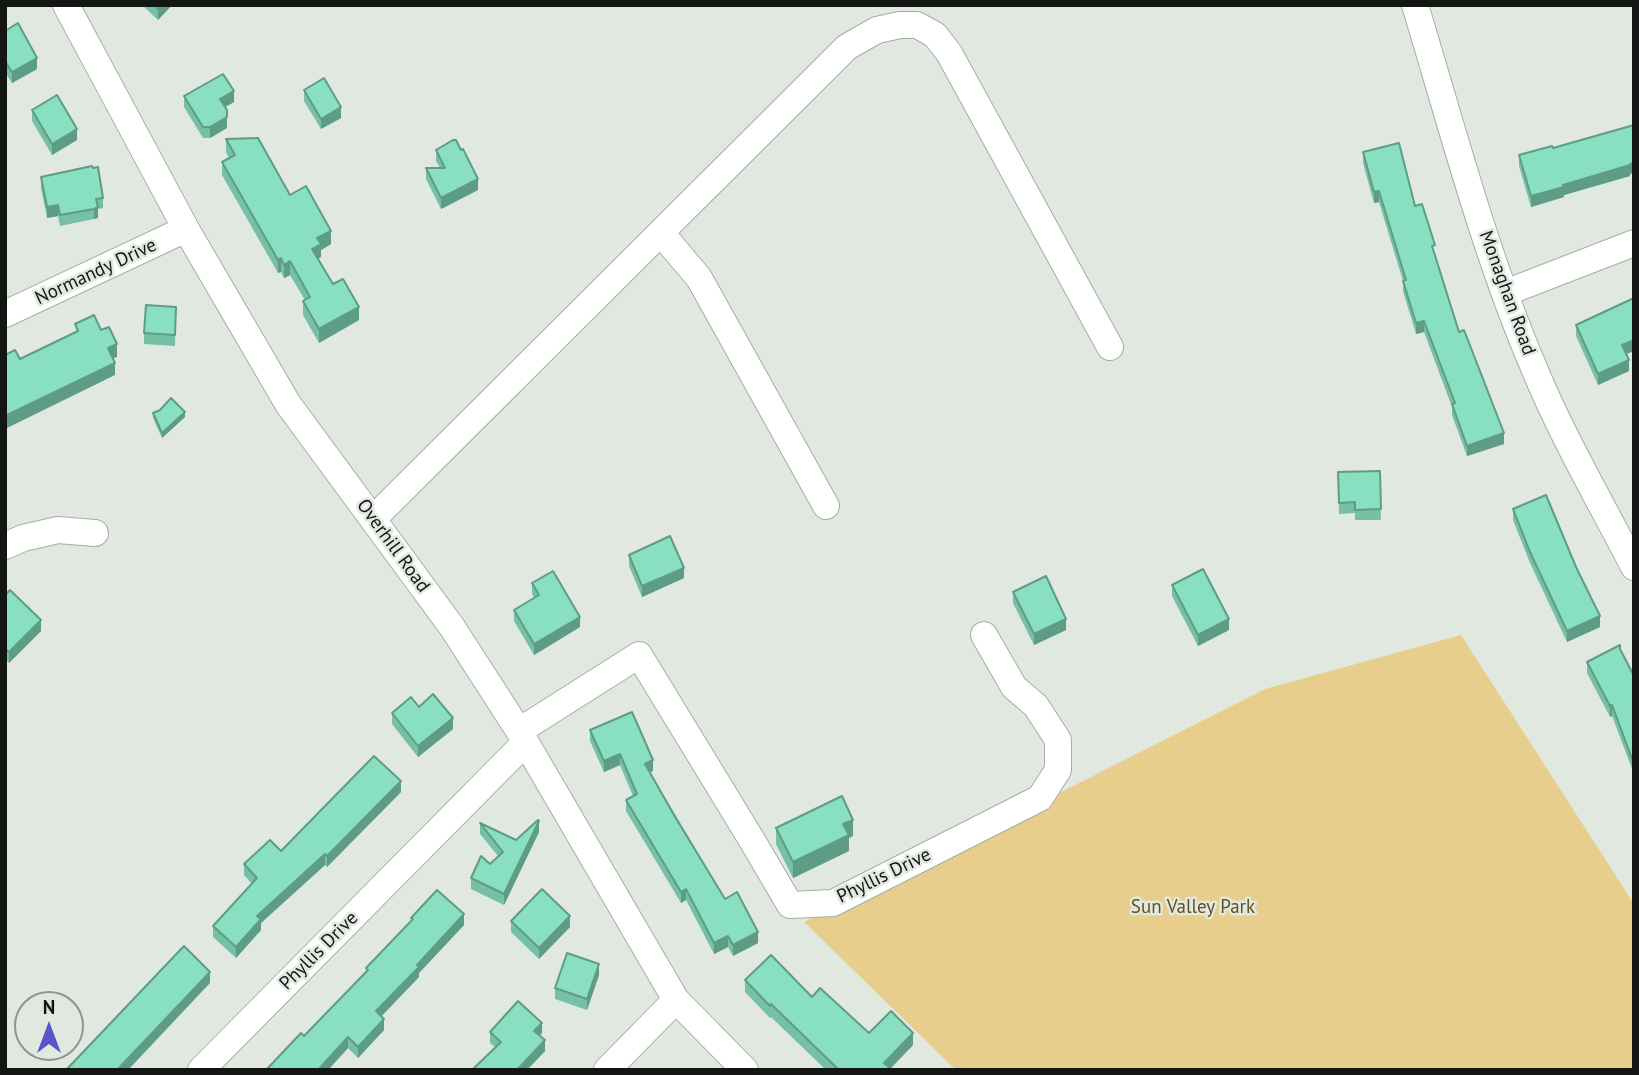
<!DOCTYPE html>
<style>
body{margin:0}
#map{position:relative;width:1639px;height:1075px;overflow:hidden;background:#e0e8e0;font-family:"PT Sans",sans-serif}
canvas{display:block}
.frame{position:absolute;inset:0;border:7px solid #131613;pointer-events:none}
.north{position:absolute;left:14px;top:991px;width:70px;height:70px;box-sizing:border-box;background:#e0e8e0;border:2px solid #8e948e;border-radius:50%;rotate:0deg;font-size:19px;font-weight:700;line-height:28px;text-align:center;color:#131613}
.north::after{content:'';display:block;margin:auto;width:24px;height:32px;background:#5754cc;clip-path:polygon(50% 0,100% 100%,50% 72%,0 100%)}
</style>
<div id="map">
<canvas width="1639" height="1075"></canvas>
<div class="frame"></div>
<div class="north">N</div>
</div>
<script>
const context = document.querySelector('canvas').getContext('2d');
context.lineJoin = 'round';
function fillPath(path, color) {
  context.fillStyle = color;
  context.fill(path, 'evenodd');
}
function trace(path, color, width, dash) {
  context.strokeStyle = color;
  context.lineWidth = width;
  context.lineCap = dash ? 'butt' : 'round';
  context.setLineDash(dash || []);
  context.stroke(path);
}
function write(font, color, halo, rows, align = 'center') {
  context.font = font + ' "PT Sans",sans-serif';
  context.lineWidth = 5;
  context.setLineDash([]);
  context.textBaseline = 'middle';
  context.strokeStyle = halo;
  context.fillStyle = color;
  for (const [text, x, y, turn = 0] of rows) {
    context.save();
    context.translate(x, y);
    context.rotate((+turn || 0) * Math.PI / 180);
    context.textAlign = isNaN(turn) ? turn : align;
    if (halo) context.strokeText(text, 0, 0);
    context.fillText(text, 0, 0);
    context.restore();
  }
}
fillPath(new Path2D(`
 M1461 635 1634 904V1070H956L804 922 1265 689Z`), '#e8ce8d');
const minor = new Path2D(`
 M66 5 186 229 288 404 452 627 519 731 676 1000 745 1070
 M1415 5C1452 127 1484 251 1534 368 1562 436 1600 501 1634 567
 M661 233 699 278 826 506
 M1505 293 1634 243
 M5 314 186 229
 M373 519 847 47 877 30 900 25H917L935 35 949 53 1110 347
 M5 546 23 538 58 530 95 533
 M519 731 639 655 753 842 790 905 833 903 1040 798 1058 770V740L1036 706 1014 687 984 635
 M201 1070 525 743
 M607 1070 676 1000`);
trace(minor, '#a5ada5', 28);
trace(minor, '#fff', 26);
fillPath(new Path2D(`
 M142 5H172L158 20Z
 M5 31 37 69 12 83 5 72Z
 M304 90 341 118 321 129 304 101Z
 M184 96 234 102 225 107 227 128 210 138H203L184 107Z
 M32 110 77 140 52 155 32 121Z
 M226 139 290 195 331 244 321 250V257L318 259 333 284 359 320 319 343 303 315V301L305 300 290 275 284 278 281 272 278 273 222 175V162L229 158 226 152Z
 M1553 148 1630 174V176L1564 195V197L1531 207 1519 166V155Z
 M436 150 478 190 441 209 426 179V168H440L436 161Z
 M1363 152 1415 206 1435 256 1459 332 1504 444 1467 456 1452 415V407L1424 332 1416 334 1403 291V281L1379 202 1374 203 1363 163Z
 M41 177 103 198V208L98 209V218L94 219 60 226 58 216 47 218 41 188Z
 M176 307 175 346 144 344V333Z
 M1576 325 1627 354 1629 371 1598 385 1576 336Z
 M153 413 185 417 162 438 153 418Z
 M1380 471 1381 520H1355V513L1339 514 1338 472Z
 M1513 509 1600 627 1567 642 1530 563 1513 520Z
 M629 555 684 578 642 597 629 566Z
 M532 583 580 627 534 655 514 621V610L534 598 532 594Z
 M1172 585 1229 630 1198 646 1172 596Z
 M1013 592 1066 630 1034 645 1013 603Z
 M5 595 41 631 9 663 5 659Z
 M1620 649 1634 676V774L1612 716 1610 717 1587 673V662Z
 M419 707 453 729 418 757 392 724V713Z
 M590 730 653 771 650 772 725 899 758 943 733 956 728 947 714 954 686 900 681 903 626 811V800L633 796 620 765 604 772 590 741Z
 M401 792 327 867 325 865 261 923V930L236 958 213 937V926L252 884 244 875V864L281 851Z
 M480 823 516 840 539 832 504 905 471 889V878L490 864 499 857 480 834Z
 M776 828 853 836 849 838V851L793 878 776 844Z
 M411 918 464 925 419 973V977L381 1016 384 1030 358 1058 348 1048 328 1070H266L304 1036 366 972V968L411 921Z
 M511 921 570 927 539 959 511 932Z
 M599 975 587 1010 555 999V988Z
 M745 980 812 997 869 1033 913 1045 891 1068 892 1070H826L771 1017 770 1018 745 992Z
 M490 1032 542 1033 540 1035 545 1051 527 1070H472L495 1047 490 1043Z`), '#75c0a6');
fillPath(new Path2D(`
 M162 5H172L158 20V9Z
 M37 58V69L12 83V72Z
 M234 91V102L220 110V99Z
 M341 107V118L321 129V119Z
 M227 117V128L210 138V127Z
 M77 129V140L52 155V144Z
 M1634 163V173L1630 174V176L1564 195V197L1531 207V196Z
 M478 179V190L441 209V198Z
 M1379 191V202L1374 203V192Z
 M58 205V216L47 218V207Z
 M98 207V218L94 219V209Z
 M331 231V244L321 250V257L312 262V249L317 238Z
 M281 258V272L278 273V260Z
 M290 261V275L284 278V265Z
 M359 307V320L319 343V329Z
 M1424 321V332L1416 334V323Z
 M1634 340V351L1622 356V345Z
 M117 344V357L108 360V348Z
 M1629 360V371L1598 385V374Z
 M115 363V375L5 429V416Z
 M185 412V417L162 438V433Z
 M1504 433V444L1467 456V446Z
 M684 568V578L642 597V586Z
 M1600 616V627L1567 642V631Z
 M580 617V627L534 655V644Z
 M1066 619V630L1034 645V634Z
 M1229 619V630L1198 646V635Z
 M41 620V631L9 663V652Z
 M1612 705V716L1610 717V706Z
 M453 718V729L418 757V746Z
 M620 754V765L604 772V761Z
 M653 760V771L645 774V764Z
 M401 781V792L327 867V856Z
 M853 820V836L849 838V851L793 878V862L843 824Z
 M539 821V832L504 905V894Z
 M325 854V865L261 923V930L236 958V947L257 916Z
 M686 889V900L681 903V892Z
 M464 914V925L419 973V977L376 1022V1011Z
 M570 916V927L539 959V948Z
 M758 932V943L733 956V945Z
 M728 936V947L714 954V943Z
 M599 964V975L587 1010V999Z
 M210 972V983L128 1070H117Z
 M384 1019V1030L358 1058V1047Z
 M542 1023V1033L534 1041V1031Z
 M913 1033V1045L889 1070 884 1063Z
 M348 1037V1048L328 1070H318Z
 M545 1040V1051L527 1070H517Z`), '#5f9c87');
const building = new Path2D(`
 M154 5H162L158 9Z
 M18 23 37 58 12 72 5 61V31Z
 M223 74 234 91 220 99 227 110V117L210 127H203L184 96Z
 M324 78 341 107 321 119 304 90Z
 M57 95 77 129 52 144 32 110Z
 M1634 125V163L1630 164V165L1563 185 1564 187 1531 196 1519 155 1552 146 1553 148Z
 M258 138 290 195 306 186 331 231 317 238 321 244 312 249 333 284 343 279 359 307 319 329 303 301 310 297 290 261 284 265 281 258 278 260 222 162 235 155 226 139Z
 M453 140H456L461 150 463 149 478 179 441 198 426 168H445L436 150Z
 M1399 143 1415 206 1422 204 1435 245 1432 246 1459 332 1464 330 1504 433 1467 446 1452 404 1455 403 1424 321 1416 323 1403 281 1406 280 1379 191 1374 192 1363 152Z
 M92 166 93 168 98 167 103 198 96 199 98 207 94 209 60 215 58 205 47 207 41 177Z
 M1634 298V340L1622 345 1629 360 1598 374 1576 325Z
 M146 305 176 307 175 335 144 333Z
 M94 315 101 330 109 327 117 344 108 348 115 363 5 416V355L15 350 20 359 78 331 75 324Z
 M171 398 185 412 162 433 153 413 160 410Z
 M1380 471 1381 509 1355 510V502L1339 503 1338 472Z
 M1546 495 1576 567 1600 616 1567 631 1530 552 1513 509Z
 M670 536 684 568 642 586 629 555Z
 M1203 569 1229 619 1198 635 1172 585Z
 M553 571 580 617 534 644 514 610 539 595 532 583Z
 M1046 576 1066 619 1034 634 1013 592Z
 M10 590 41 620 9 652 5 649V595Z
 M1620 645V649L1634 676V764L1612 705 1610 706 1587 662Z
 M433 694 453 718 418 746 392 713 411 697 419 707Z
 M632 712 653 760 645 764 674 815 725 899 737 892 758 932 733 945 728 936 714 943 686 889 681 892 626 800 637 794 620 754 604 761 590 730Z
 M374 756 401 781 327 856 325 854 257 916 261 919 236 947 213 926 257 878 244 864 270 840 281 851Z
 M842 796 853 820 843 824 849 835 793 862 776 828Z
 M538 820 539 821 504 894 471 878 481 856 490 864 503 852 480 823 516 840Z
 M542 889 570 916 539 948 511 921Z
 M437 890 464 914 417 965 419 967 376 1011 384 1019 358 1047 348 1037 318 1070H266L301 1033 304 1036 368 970 366 968 413 919 411 918Z
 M184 946 210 972 117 1070H66Z
 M567 953 599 964 587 999 555 988Z
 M771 955 812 997 820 988 869 1033 891 1011 913 1033 884 1063 892 1070H839L771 1004 770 1006 745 980Z
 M518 1001 542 1023 534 1031 545 1040 517 1070H472L501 1042 490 1032Z`);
fillPath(building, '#88dfc1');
trace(building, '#5f9c87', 2);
write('19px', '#131613', '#e0e8e0', [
 ["Normandy Drive",96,272,-25],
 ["Monaghan Road",1507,293,70],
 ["Overhill Road",393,546,54],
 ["Phyllis Drive",884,876,-26],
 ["Phyllis Drive",319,951,-45]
]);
write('19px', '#64511b', '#e0e8e0', [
 ["Sun Valley Park",1193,908]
]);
</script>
